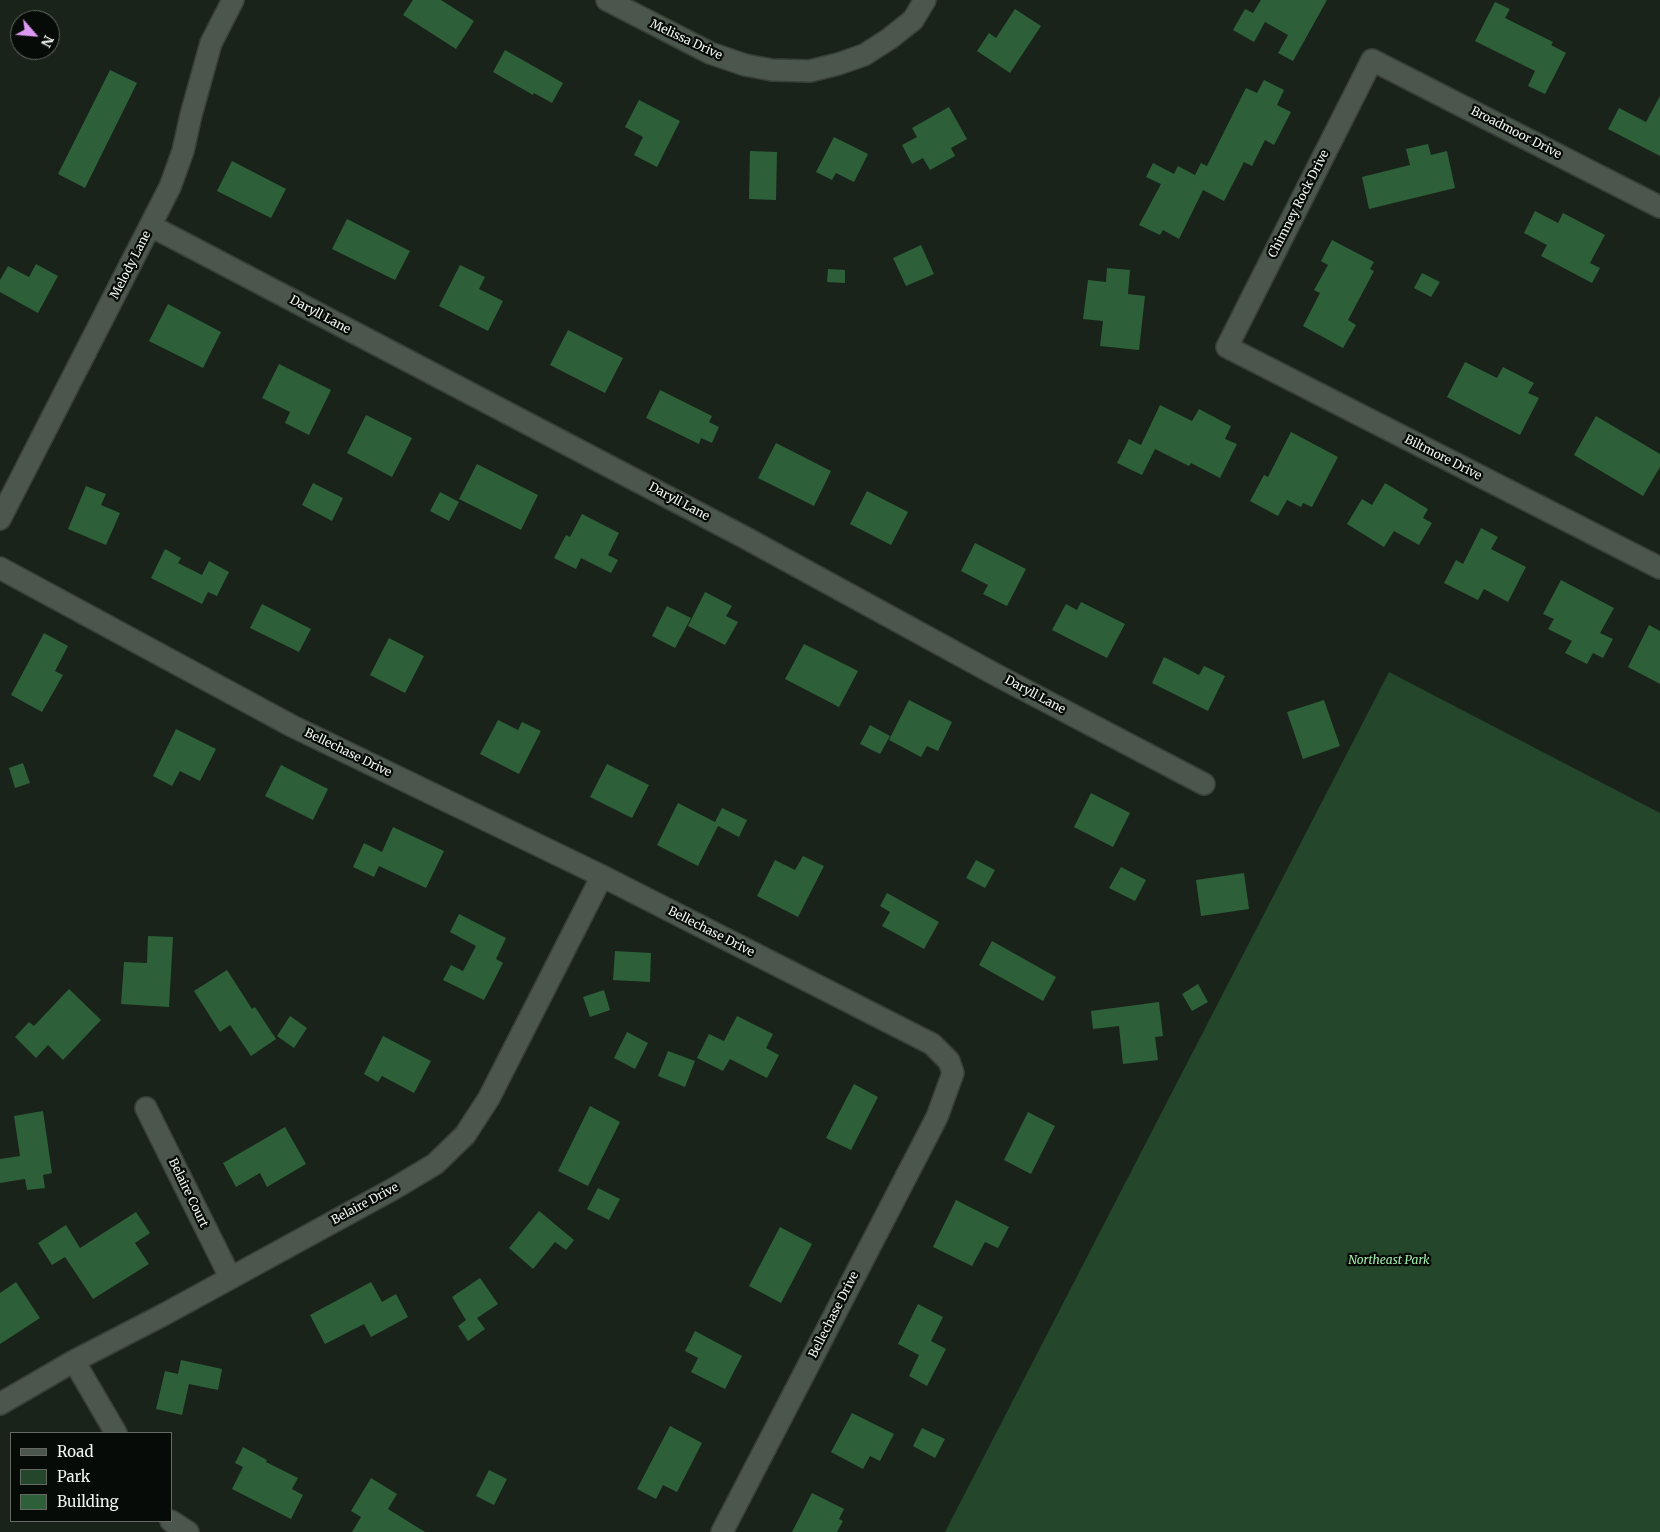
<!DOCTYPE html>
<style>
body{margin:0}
#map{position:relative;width:1660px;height:1532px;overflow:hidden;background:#19231a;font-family:Merriweather,serif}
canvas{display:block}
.legend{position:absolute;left:10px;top:1432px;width:162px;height:90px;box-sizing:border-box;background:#070b07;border:1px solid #646964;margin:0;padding:6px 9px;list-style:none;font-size:15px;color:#eff6f0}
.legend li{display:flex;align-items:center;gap:10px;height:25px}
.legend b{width:25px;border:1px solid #646964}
.north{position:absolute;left:10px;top:10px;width:50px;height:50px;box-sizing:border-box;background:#070b07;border:1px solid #646964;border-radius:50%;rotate:117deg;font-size:14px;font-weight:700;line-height:20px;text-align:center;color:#eff6f0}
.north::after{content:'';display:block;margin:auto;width:18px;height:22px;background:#dd98f3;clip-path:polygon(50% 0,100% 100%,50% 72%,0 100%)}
</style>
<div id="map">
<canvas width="1660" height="1532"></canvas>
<ul class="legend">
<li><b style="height:6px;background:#4b564c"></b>Road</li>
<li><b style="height:14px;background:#24462b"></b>Park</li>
<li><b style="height:14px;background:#2d6038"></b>Building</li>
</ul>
<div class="north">N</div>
</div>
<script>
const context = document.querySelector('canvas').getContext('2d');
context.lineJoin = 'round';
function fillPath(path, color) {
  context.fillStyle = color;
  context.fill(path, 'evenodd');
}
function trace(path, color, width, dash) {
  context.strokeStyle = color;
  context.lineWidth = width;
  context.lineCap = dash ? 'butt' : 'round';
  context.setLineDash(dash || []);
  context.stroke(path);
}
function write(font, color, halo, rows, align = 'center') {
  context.font = font + ' Merriweather,serif';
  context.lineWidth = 4.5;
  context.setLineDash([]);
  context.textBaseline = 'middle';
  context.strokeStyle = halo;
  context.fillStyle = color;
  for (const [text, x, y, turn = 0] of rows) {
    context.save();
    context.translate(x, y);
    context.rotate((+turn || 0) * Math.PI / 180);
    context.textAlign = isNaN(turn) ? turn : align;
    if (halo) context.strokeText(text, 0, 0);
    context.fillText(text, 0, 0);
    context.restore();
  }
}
fillPath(new Path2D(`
 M1389 672 1660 813V1532H945Z`), '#24462b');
fillPath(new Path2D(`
 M413 0H441L474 21 456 49 403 15Z
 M1261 0H1327L1293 61 1278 53 1288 35 1265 22 1254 42 1233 30 1245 9 1253 13Z
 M1495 2 1510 9 1505 18 1553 42 1551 45 1566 53 1545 94 1528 86 1535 71 1475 41Z
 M1015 9 1041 26 1010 73 977 51 989 33 996 38Z
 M505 50 563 83 552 103 534 93 533 95 493 72Z
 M110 70 137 83 85 188 58 174Z
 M1264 80 1284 90 1277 105 1291 112 1274 145 1265 140 1252 166 1244 162 1224 201 1203 190 1179 239 1163 230 1160 235 1139 225 1161 184 1146 177 1153 163 1174 174 1178 166 1195 175 1201 163 1207 166 1246 88 1257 93Z
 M1660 96V156L1608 129 1619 108 1646 122Z
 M639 100 680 121 657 167 634 155 643 137 625 127Z
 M949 107 967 139 951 148 955 156 930 170 923 158 912 164 902 145 917 137 912 128Z
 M834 137 868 154 854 182 836 173 832 180 816 172Z
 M1428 144 1431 155 1447 151 1455 188 1369 209 1362 177 1410 165 1406 149Z
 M750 151 777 152 776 200 749 199Z
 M232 161 286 189 271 218 217 191Z
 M1535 211 1558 223 1563 213 1605 235 1590 263 1600 268 1592 283 1541 256 1547 245 1524 233Z
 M347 219 410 251 395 280 332 249Z
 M1332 240 1374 262 1370 269 1374 271 1348 320 1356 325 1343 348 1303 326 1320 293 1314 290 1328 265 1321 261Z
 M921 245 934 274 906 286 893 258Z
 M36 264 58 276 38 313 0 292V280L8 266 29 277Z
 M460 265 485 277 479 289 503 301 488 331 439 306Z
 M1107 268 1130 270 1128 294 1145 296 1139 350 1100 346 1103 321 1083 319 1088 280 1106 282Z
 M828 269 845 270V283L827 282Z
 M1422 273 1440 282 1431 297 1414 288Z
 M168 304 221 332 203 368 149 341Z
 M568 330 623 358 605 393 550 365Z
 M1465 362 1497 378 1503 367 1534 383 1528 393 1539 398 1520 435 1447 397Z
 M279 364 331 390 309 435 285 423 290 412 262 398Z
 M660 390 712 416 709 422 719 427 712 443 701 438 699 444 646 418Z
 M1160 405 1192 421 1199 409 1231 426 1225 439 1237 444 1220 478 1191 463 1189 466 1155 449 1142 475 1117 463 1129 439 1141 445Z
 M366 415 412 438 392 477 347 453Z
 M1596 416 1660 454V467L1643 496 1574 455Z
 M1291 432 1338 457 1312 507 1303 503 1301 507 1287 500 1278 516 1250 501 1264 475 1268 477Z
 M776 443 831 471 814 506 758 478Z
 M477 464 538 495 521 530 459 499Z
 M313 483 343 498 332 521 302 505Z
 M1385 483 1428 509 1423 518 1432 523 1419 545 1394 531 1384 547 1347 524 1362 499 1372 505Z
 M86 486 106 494 101 505 120 513 106 545 68 529Z
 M867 491 908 512 891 545 850 524Z
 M440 492 459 502 449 521 430 511Z
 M582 514 619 533 608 555 618 560 611 573 581 558 576 569 554 558 566 535 570 537Z
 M1481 528 1498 537 1491 549 1526 567 1508 602 1484 589 1478 600 1444 583 1456 560 1463 564Z
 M975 543 1026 569 1007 606 983 594 988 585 961 571Z
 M165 549 181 558 178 563 202 575 209 561 229 572 217 596 208 592 202 604 151 578Z
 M1561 580 1614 608 1600 633 1613 639 1603 658 1593 653 1587 664 1565 653 1572 641 1548 629 1554 619 1543 614Z
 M705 592 732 606 726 616 738 622 725 645 688 626Z
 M1081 602 1125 624 1107 658 1052 630 1066 604 1077 610Z
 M262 604 311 629 299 652 250 628Z
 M667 606 691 618 675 648 652 636Z
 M1649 625 1660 631V684L1628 667Z
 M44 633 68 646 55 671 63 675 42 712 11 695Z
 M389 638 424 656 405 693 370 675Z
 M804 644 858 671 839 707 785 679Z
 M1164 657 1199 675 1204 666 1225 676 1208 711 1152 683Z
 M909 700 952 722 938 751 927 746 921 757 889 740Z
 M1324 700 1340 746 1303 759 1287 712Z
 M498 720 518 730 522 722 541 731 519 774 480 754Z
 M870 725 890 736 880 754 860 744Z
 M176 729 216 749 200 781 180 771 172 786 153 776Z
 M23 763 30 783 15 788 9 768Z
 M607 764 649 785 632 818 590 797Z
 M281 765 328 789 313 820 265 796Z
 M1091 793 1130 813 1113 847 1074 827Z
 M678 803 715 822 722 808 747 820 739 837 718 826 698 866 657 845Z
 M393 827 444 851 426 888 379 866 374 877 353 867 364 843 382 852Z
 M803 856 824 866 798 917 757 896 775 860 795 870Z
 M976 860 995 870 985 888 966 878Z
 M1121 867 1146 880 1135 901 1109 888Z
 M1244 873 1249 909 1201 916 1196 880Z
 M887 893 939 922 924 949 882 926 890 912 880 906Z
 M459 914 506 938 496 959 503 963 484 1000 443 980 451 965 463 971 476 946 450 932Z
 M148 936 173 937 169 1007 121 1004 124 962 147 963Z
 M992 941 1056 977 1043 1001 979 965Z
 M615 951 651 953 650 982 613 980Z
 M227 970 252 1009 255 1007 276 1039 251 1056 230 1025 220 1032 194 991Z
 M1198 984 1208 1002 1192 1011 1182 994Z
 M69 989 101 1020 63 1060 48 1045 36 1058 15 1037 29 1022 34 1026Z
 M604 990 610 1010 590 1017 583 997Z
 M1159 1002 1163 1036 1155 1037 1158 1060 1123 1064 1119 1026 1093 1029 1091 1011Z
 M290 1016 307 1028 294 1048 277 1036Z
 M737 1016 773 1034 766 1048 779 1055 767 1078 730 1059 723 1071 697 1058 709 1034 724 1041Z
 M627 1032 648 1043 635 1069 614 1058Z
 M383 1036 431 1061 414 1093 382 1076 378 1082 364 1074Z
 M668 1051 695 1061 685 1087 658 1076Z
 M854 1084 878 1097 851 1150 826 1138Z
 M590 1106 620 1122 588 1186 558 1171Z
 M43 1111 52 1173 43 1175 45 1188 27 1190 25 1179 0 1183V1159L20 1156 14 1116Z
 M1028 1112 1055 1126 1031 1174 1004 1160Z
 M285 1127 306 1164 267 1187 260 1173 236 1187 223 1163Z
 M598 1188 620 1199 609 1220 587 1209Z
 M956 1200 1009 1227 998 1248 985 1242 972 1266 933 1247Z
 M539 1211 574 1240 566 1250 555 1242 533 1269 509 1248Z
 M136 1212 150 1233 135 1243 149 1264 93 1299 65 1257 52 1265 38 1243 66 1225 80 1248Z
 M780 1227 812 1244 781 1303 749 1286Z
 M480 1278 498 1304 477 1318 485 1329 468 1341 458 1326 466 1320 452 1297Z
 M16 1282 40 1318 0 1344V1293Z
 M371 1282 382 1302 396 1294 408 1317 371 1337 364 1324 325 1344 310 1315Z
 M918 1304 943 1317 931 1341 946 1349 927 1386 909 1376 919 1355 898 1344Z
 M695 1331 742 1356 725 1389 691 1372 698 1358 685 1351Z
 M181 1360 222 1369 218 1390 189 1384 182 1415 156 1409 165 1371 178 1374Z
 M852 1413 894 1434 880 1461 870 1456 863 1469 831 1452Z
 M670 1426 702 1443 677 1492 663 1485 656 1499 637 1489Z
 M922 1428 945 1439 935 1458 913 1446Z
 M243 1447 267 1460 266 1462 298 1478 292 1489 303 1495 291 1519 232 1489 243 1467 235 1463Z
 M489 1470 507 1479 494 1505 476 1496Z
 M371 1478 397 1494 388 1509 425 1532H352L361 1517 351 1511Z
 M812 1493 844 1509 839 1519 843 1521 837 1532H792Z`), '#2d6038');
const minor = new Path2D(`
 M607 0 710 53 745 65 772 70 810 71 838 64 864 55 889 39 913 20 925 0
 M1660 207 1372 60 1227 347 1660 568
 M151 226 744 537 1000 677 1204 784
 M0 519 170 187 183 151 191 115 211 43 233 0
 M0 568 292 726 602 876 932 1044 949 1061 953 1073 937 1117 722 1532
 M146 1108 230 1277
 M74 1361 116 1433
 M0 1404 74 1361 163 1315 395 1188 435 1164 465 1135 489 1098 602 876
 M171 1521 188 1532`);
trace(minor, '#383f39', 24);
trace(minor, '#4b564c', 21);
write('12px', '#eff6f0', '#070b07', [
 ["Melissa Drive",686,40,25],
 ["Broadmoor Drive",1516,133,27],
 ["Chimney Rock Drive",1299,204,-63],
 ["Melody Lane",131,265,-63],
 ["Daryll Lane",320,315,28],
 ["Biltmore Drive",1443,458,27],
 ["Daryll Lane",679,502,28],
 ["Daryll Lane",1035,695,28],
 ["Bellechase Drive",348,753,26],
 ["Bellechase Drive",711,932,27],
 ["Belaire Court",188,1193,64],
 ["Belaire Drive",365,1204,-28],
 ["Bellechase Drive",834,1315,-63]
]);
write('italic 12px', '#a0edad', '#070b07', [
 ["Northeast Park",1389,1261]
]);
</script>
